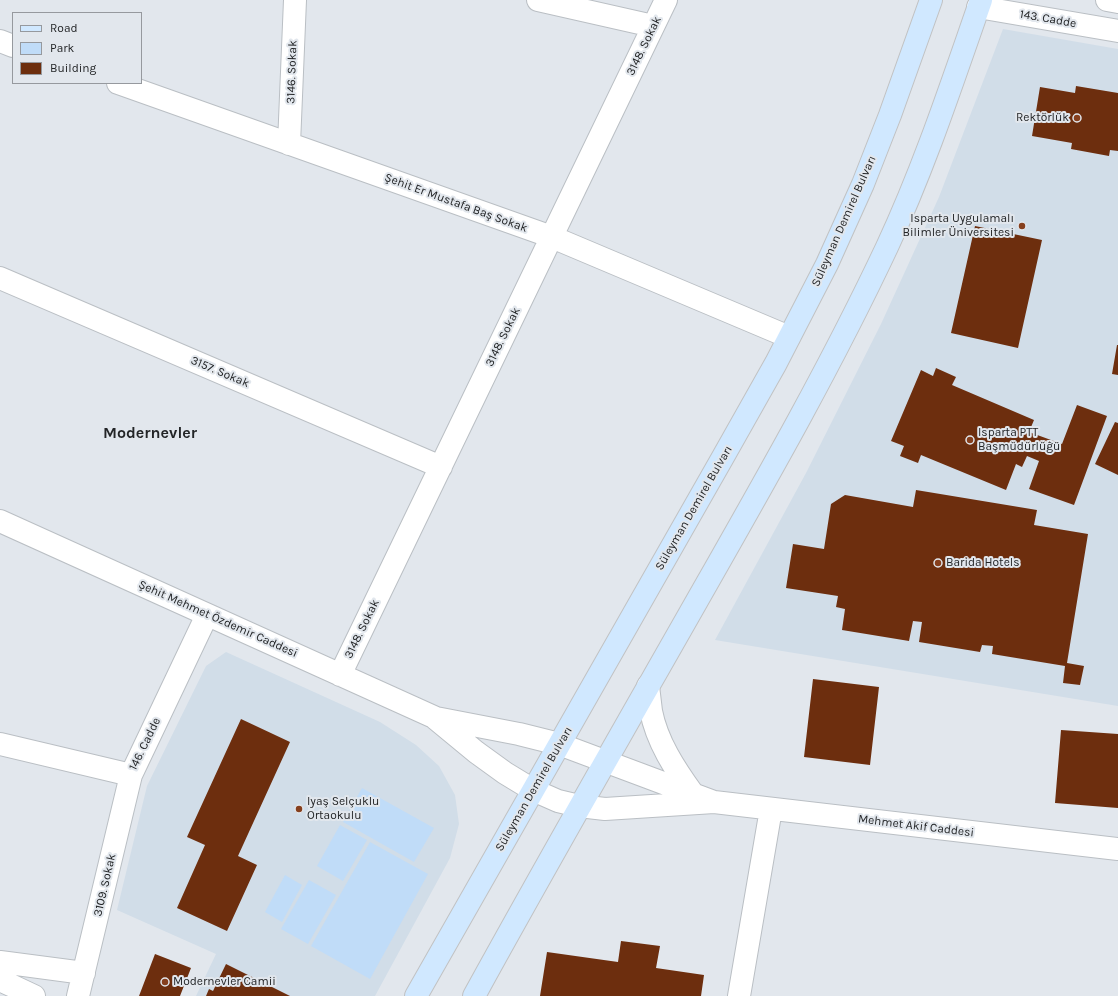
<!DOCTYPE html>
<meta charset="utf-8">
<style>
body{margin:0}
#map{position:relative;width:1118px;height:996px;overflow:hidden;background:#e2e7ed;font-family:Karla,sans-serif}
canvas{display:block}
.legend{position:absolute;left:12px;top:12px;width:130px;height:72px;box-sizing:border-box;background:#e2e7ed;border:1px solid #96999e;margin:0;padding:5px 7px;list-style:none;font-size:12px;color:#232527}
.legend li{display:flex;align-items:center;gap:8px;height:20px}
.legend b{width:20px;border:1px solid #96999e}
</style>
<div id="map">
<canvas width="1118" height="996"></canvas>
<ul class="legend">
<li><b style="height:5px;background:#d0e8ff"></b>Road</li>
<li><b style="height:11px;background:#c0dcf8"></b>Park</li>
<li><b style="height:11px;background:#6d2e0e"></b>Building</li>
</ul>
</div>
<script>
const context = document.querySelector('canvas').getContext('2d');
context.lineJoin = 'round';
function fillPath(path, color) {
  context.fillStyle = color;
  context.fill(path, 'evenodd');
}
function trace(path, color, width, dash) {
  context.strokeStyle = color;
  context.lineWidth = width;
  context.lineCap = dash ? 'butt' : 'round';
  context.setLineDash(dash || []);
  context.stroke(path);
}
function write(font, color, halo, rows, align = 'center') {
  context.font = font + ' Karla,sans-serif';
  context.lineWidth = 4;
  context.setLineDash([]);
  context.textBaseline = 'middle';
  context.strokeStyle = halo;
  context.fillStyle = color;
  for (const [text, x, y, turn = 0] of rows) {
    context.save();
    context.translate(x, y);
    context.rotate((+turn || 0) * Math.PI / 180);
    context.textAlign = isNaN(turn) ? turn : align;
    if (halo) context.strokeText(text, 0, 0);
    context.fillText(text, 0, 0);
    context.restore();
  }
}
fillPath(new Path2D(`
 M1003 29 1118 49V706L715 640 806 473 881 324 939 197Z
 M226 652 380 722 416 745 439 766 455 795 459 824 450 858 375 996H196L216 954 117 910 147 786 206 666Z`), '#d1dde8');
fillPath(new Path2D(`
 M362 788 434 828 414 862 343 822Z
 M340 825 367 840 343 881 317 866Z
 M370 842 428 874 370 979 311 946Z
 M285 875 302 885 282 922 265 912Z
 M309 880 336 895 308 944 281 929Z`), '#c0dcf8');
fillPath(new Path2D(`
 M1076 86 1118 93V151L1110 150 1109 156 1071 149 1072 143 1032 136 1040 87 1075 93Z
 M975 226 1042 240 1018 348 951 333Z
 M1117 345H1118V375L1112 374Z
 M936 368 956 377 952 385 1034 420 1029 432 1062 444 1077 405 1107 416 1074 505 1029 489 1039 461 1027 456 1022 467 1016 464 1006 490 921 455 918 463 900 456 904 446 891 441 921 370 933 376Z
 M1115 422 1118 423V475L1095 464Z
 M916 490 1037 510 1034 525 1088 534 1067 663 1084 666 1080 685 1063 683 1065 666 992 654 993 646 982 645 980 652 919 642 922 622 913 621 909 641 842 630 845 609 836 607 838 596 786 588 793 544 824 549 831 504 845 495 913 507Z
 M813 679 879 687 870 765 804 757Z
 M241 719 290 742 238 856 257 865 227 931 177 908 205 845 187 837Z
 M1061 730 1118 734V808L1055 803Z
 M621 941 660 946 656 968 704 975 701 996H540L547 952 618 962Z
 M155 954 191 968 180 996H139Z
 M226 964 290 996H206L209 989 213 991Z`), '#6d2e0e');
const minor = new Path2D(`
 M538 0 653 26
 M1107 0 1118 2
 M978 7 1118 31
 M0 41 13 46
 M118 83 552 237 789 337
 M289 144 295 0
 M0 278 441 467
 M0 521 436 718 519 734 559 744 714 802
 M340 675 666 0
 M648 686C649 694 650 703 651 711 657 742 675 769 693 794
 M436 719 476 752 505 773 533 790 558 801 579 806 605 809 714 802 1118 849
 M0 744 131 775 207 615
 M0 962 84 973
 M0 980 34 996
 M78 996 131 775
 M739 996 771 809`);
const major = new Path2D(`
 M416 996 723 457 776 363 827 264 863 184 890 115 931 0
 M474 996C547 863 623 731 698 599 764 483 830 368 887 247 924 168 952 83 981 0`);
trace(minor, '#babfc4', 24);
trace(major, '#c1c2c3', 24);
trace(minor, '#fff', 22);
trace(major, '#d0e8ff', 22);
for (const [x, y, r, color] of [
 [1077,118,4,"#863f1d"],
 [1022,226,4,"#863f1d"],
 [970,440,4,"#863f1d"],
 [938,563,4,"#863f1d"],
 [299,809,4,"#863f1d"],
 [165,982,4,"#863f1d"]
]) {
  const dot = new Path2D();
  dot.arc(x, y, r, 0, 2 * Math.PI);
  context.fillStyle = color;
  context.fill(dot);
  trace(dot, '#e2e7ed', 1.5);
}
write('12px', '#232527', '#e2e7ed', [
 ["143. Cadde",1048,19,10],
 ["3148. Sokak",644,46,-64],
 ["3146. Sokak",292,72,-88],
 ["Şehit Er Mustafa Baş Sokak",456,203,20],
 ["Süleyman Demirel Bulvarı",844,221,-66],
 ["3148. Sokak",503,337,-64],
 ["3157. Sokak",220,372,23],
 ["Süleyman Demirel Bulvarı",694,508,-60],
 ["Şehit Mehmet Özdemir Caddesi",218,619,24],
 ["3148. Sokak",362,629,-64],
 ["146. Cadde",145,744,-64],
 ["Süleyman Demirel Bulvarı",534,789,-60],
 ["Mehmet Akif Caddesi",916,826,7],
 ["3109. Sokak",105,885,-77]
]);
write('12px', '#232527', '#e2e7ed', [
 ["Rektörlük",1069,118,"right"],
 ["Isparta Uygulamalı",1014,219,"right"],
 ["Bilimler Üniversitesi",1014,233,"right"],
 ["Isparta PTT",978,433],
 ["Başmüdürlüğü",978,447],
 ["Barida Hotels",946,563],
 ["Iyaş Selçuklu",307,802],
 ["Ortaokulu",307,816],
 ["Modernevler Camii",173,982]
], 'left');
write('bold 16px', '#232527', '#e2e7ed', [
 ["Modernevler",150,433]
]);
</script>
